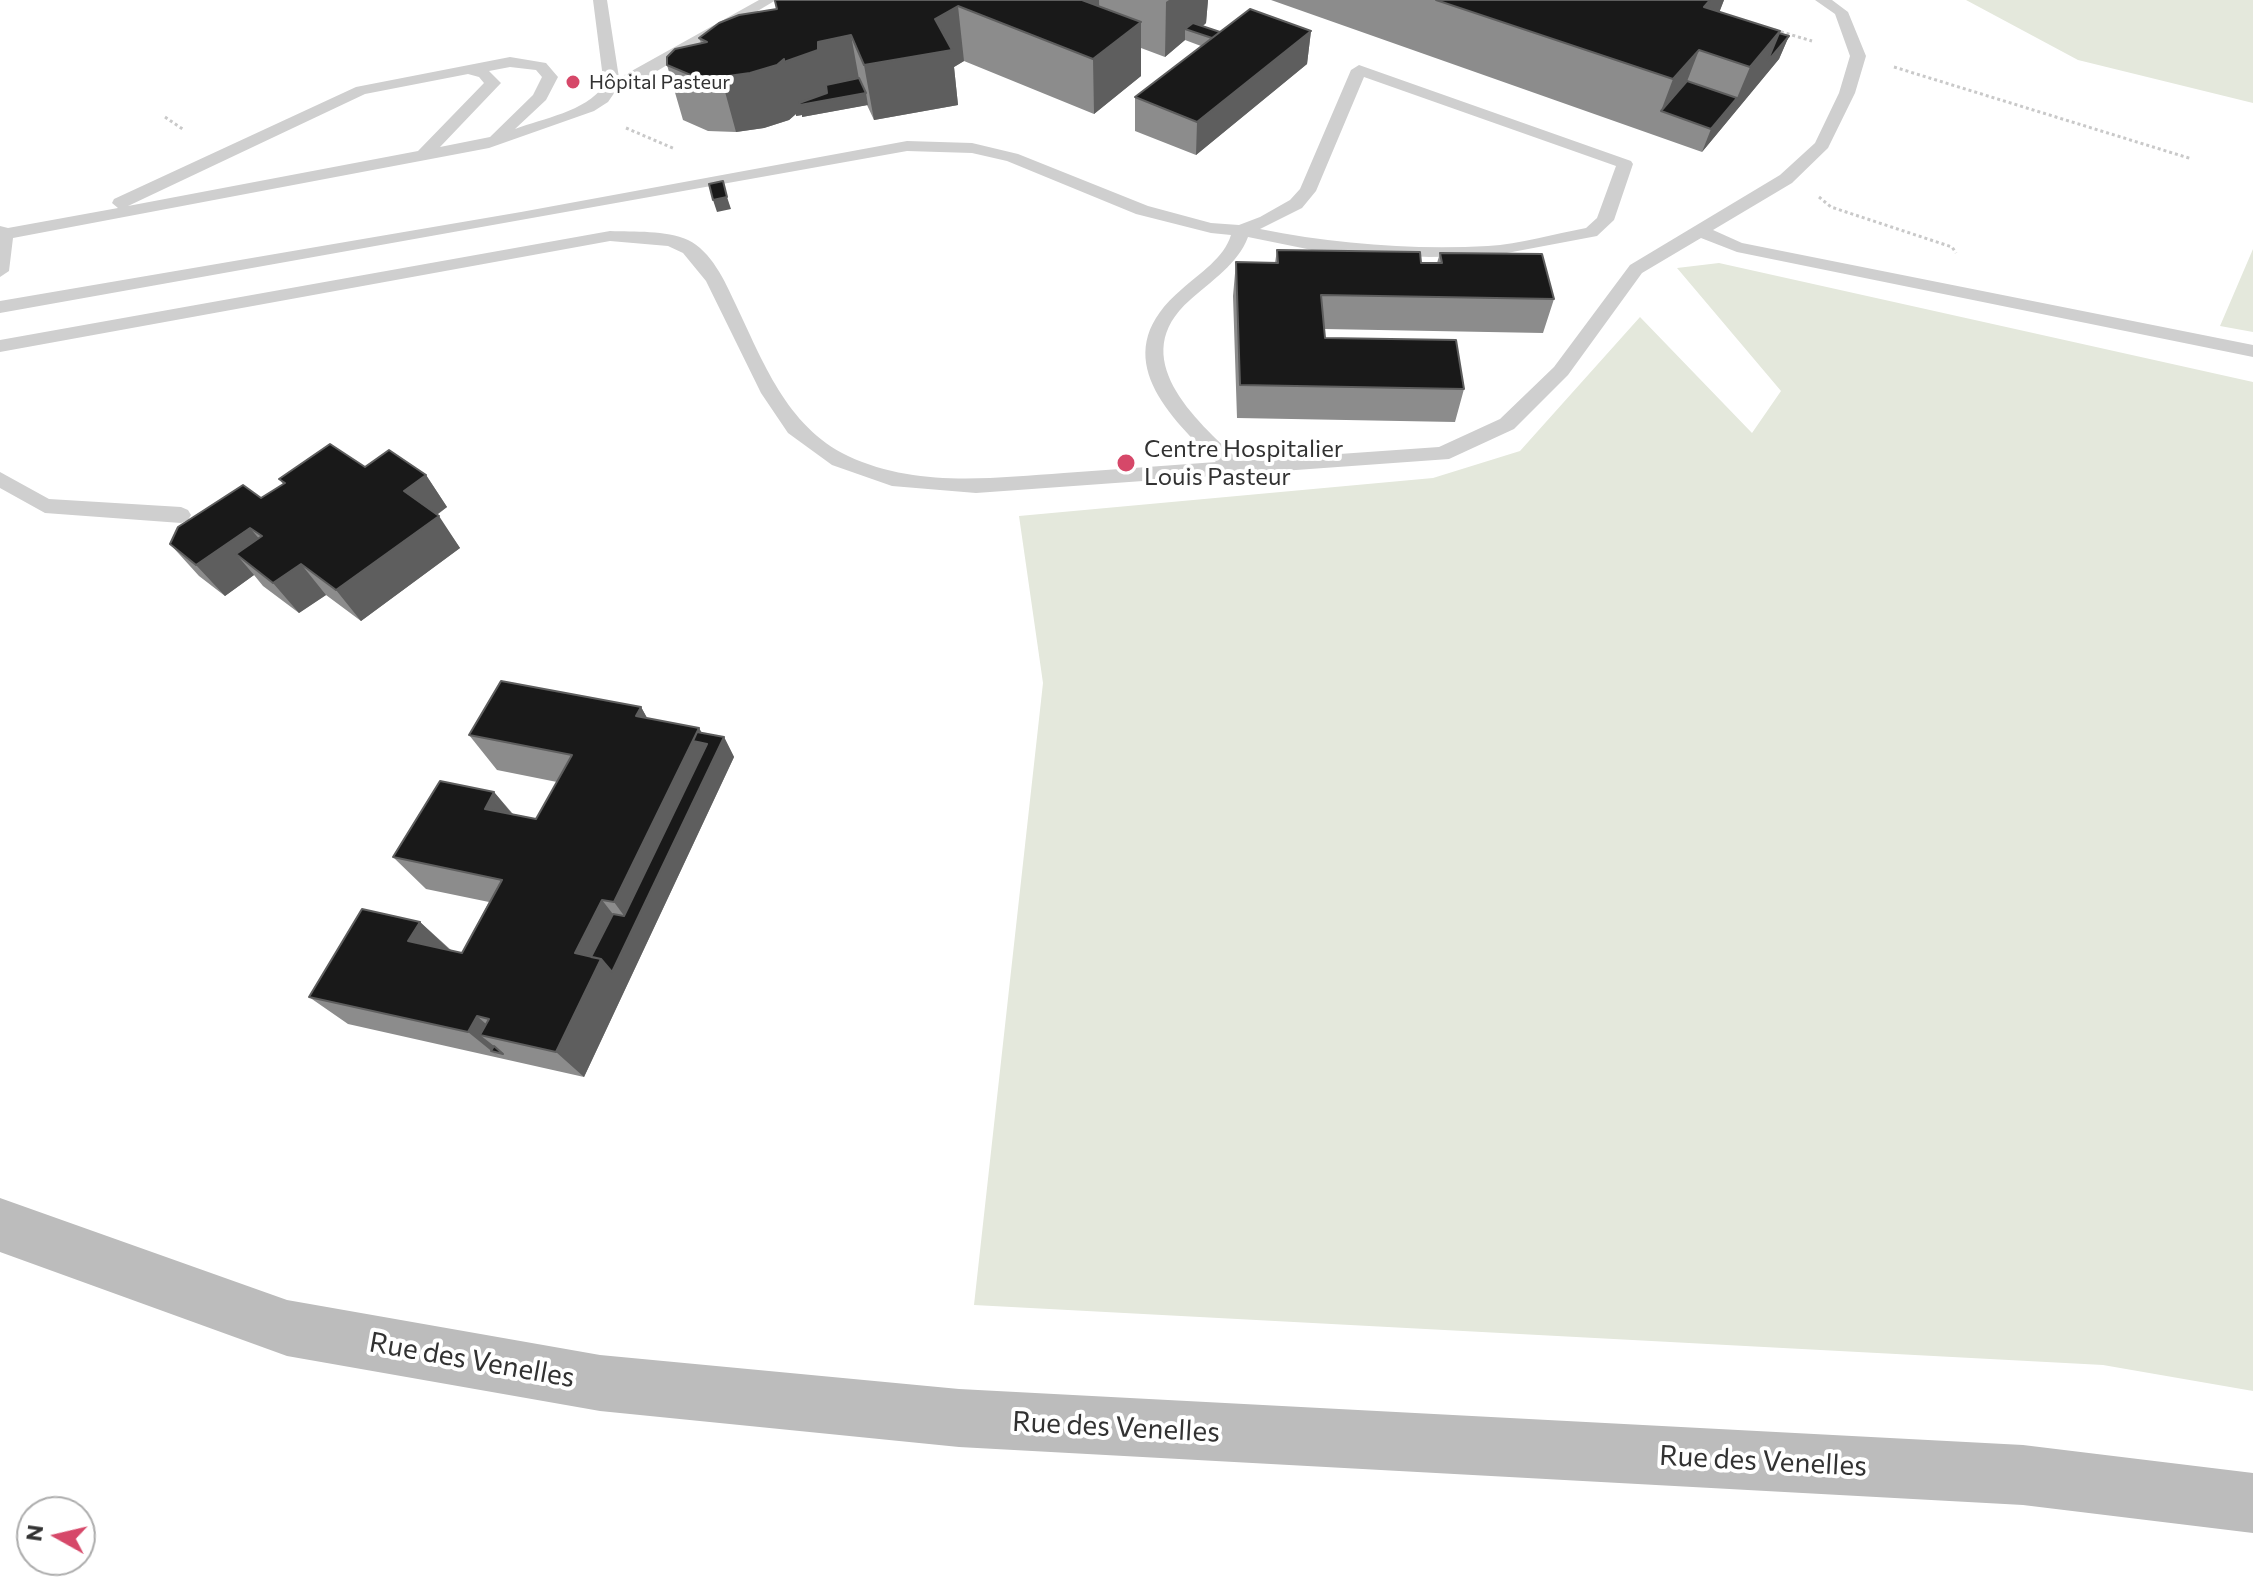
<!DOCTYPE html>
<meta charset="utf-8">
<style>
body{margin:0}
#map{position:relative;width:2253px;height:1592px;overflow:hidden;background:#fff;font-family:Commissioner,sans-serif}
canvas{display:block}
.north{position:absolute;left:16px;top:1496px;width:80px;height:80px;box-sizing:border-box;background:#fff;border:2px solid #adadad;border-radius:50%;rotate:278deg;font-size:22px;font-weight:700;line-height:32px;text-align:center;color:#323232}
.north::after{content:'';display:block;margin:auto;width:28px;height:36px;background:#d64869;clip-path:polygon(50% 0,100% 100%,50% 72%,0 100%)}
</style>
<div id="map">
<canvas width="2253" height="1592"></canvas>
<div class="north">N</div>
</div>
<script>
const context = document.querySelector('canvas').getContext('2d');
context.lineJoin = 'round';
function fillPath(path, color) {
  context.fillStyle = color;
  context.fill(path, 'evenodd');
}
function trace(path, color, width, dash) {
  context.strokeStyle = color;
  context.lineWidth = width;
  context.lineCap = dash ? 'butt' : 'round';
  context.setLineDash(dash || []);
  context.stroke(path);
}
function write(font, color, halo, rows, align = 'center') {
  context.font = font + ' Commissioner,sans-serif';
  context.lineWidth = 8;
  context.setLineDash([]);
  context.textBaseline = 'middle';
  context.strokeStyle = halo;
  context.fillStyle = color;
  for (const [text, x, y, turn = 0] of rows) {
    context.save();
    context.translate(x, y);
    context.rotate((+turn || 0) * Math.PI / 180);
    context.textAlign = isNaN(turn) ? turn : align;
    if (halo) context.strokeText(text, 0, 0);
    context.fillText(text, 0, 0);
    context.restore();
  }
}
fillPath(new Path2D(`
 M1966 0H2253V103L2078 60Z
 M2253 249V332L2220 326Z
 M1719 263 2253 382V1391L2103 1365 974 1305 1043 683 1019 516 1433 478 1520 451 1640 317 1752 433 1781 391 1677 268Z`), '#e4e8dc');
trace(new Path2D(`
 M1775 30 1812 41
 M1894 67 2192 159
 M165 117 184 130
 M626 128 675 149
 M1819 197 1831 207 1952 247 1956 253`), '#c9c9c9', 3, [3, 3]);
fillPath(new Path2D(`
 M593 0H607L619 78 759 0H776L642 80 617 89 608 102 594 111 489 148 13 238 9 271 0 277V226L8 228 118 208 112 203 114 199 356 87 510 57 546 63 558 77 546 100 515 129C544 118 584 112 604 86ZM510 67 536 70 542 77 533 95 490 137 440 147 501 83 489 71ZM468 74 479 77 484 83 418 151 128 206 365 94Z
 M1815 0H1832L1848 12 1866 56 1855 93 1828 148 1792 183 1713 230 1742 243 2253 345V357L1737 252 1701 238 1642 273 1568 375 1514 429 1449 459 976 493 892 486 832 465 788 433 761 393 706 281 683 253 668 246 610 241 0 352V340L610 231C634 232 666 230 688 240 711 251 725 281 735 303 763 361 786 426 848 456 916 488 992 478 1064 473 1115 469 1166 466 1216 462 1162 410 1107 352 1182 289 1200 273 1224 258 1231 235L1211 233 1136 214 1007 161 972 153 907 151 0 313V301L521 212 907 141 972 143 1018 154 1148 206 1211 223 1239 225 1260 217 1290 200 1300 189 1351 70 1359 65 1631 161 1633 164 1614 220 1597 236 1491 256 1429 257 1322 252 1248 237C1238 264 1211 281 1190 300 1125 357 1194 419 1240 461L1439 447 1500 419 1554 367 1630 265 1780 175 1815 143 1839 93 1850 56 1835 14ZM1364 77 1616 166 1597 218 1586 228C1554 234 1520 244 1488 246 1412 250 1335 244 1260 229L1302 208 1316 191Z
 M0 472 49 499 181 507 188 510 191 515 188 520 181 523 45 513 0 488Z`), '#cfcfcf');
fillPath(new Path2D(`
 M0 1198 287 1300 600 1355 959 1389 2023 1445 2253 1473V1533L2023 1505 959 1447 600 1411 287 1356 0 1252Z`), '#bcbcbc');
fillPath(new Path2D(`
 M776 0H1208L1206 23 1203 26 1220 32 1311 31 1307 64 1196 155 1135 131V97L1201 46 1185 40 1165 57 1141 48V76L1094 114 964 61 954 67 958 105 874 120 867 105 802 117V115L796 116V114L789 120 764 128 736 132 708 131 683 120 667 65 701 43 699 38 776 9 775 1Z
 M1271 0H1724L1719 12 1789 36 1779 59 1702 152Z
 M1277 250 1421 263H1437L1440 253 1554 299 1543 333 1324 329 1325 338 1464 389 1455 422 1237 418 1233 296 1236 262 1275 263Z
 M365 467 426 475 447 507 437 515 460 548 361 621 326 595 299 613 263 586 254 575 225 596 199 576 170 544 261 498 283 484 279 479Z
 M641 707 647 718 699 728 702 733 724 737 734 757 584 1077 348 1024 309 997 420 922 451 950 462 953 489 902 426 889 393 857 494 792 513 814 536 819 557 782 497 770 469 735Z`), '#8c8c8c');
fillPath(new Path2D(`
 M1072 0H1099L1100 33Z
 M1169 0H1208L1206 23 1195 32 1185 29V40L1165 57 1166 2Z
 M1710 0H1724L1713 29 1704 7Z
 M958 6 964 61 954 67 958 105 874 120 864 65 935 19Z
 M1141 22V76L1094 114 1093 59Z
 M1311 31 1307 64 1196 155 1197 122Z
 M1780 31 1767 62 1789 36 1779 59 1702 152 1711 129 1737 98 1750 67Z
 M851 35 861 90 866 93 868 105 802 117V115L796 116V114L789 120 764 128 736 132 721 77 784 59 818 42Z
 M1699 50 1678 105 1661 111 1673 79Z
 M727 197 731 209 717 212 713 200Z
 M426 475 447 507 425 523 404 491Z
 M439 516 460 548 361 621 336 590Z
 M250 528 277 560 236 554 254 575 225 596 196 565Z
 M301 564 326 595 299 613 273 583Z
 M641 707 656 734 636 716Z
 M699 728 714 758 724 737 734 757 584 1077 556 1052 575 953 602 900 626 931 633 928 614 902Z
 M494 792 522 826 485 809Z
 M420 922 452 952 408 941Z
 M477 1016 504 1040 480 1035 503 1053 491 1051 500 1058 468 1032Z`), '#5e5e5e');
const building = new Path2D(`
 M776 0H1082L1141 22 1093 59 958 6 935 19 952 50 864 65 851 35 818 42V50L784 62V59L777 65 750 73 721 77 693 76 667 65V57L675 49 707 42 699 38 719 23 739 15 777 9 775 1Z
 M1436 0H1710L1704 7 1780 31 1750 67 1699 50 1673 79Z
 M1250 9 1311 31 1197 122 1135 97Z
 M1193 23 1220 32 1212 38 1185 29Z
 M1779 33 1789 36 1767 62Z
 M859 78 866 93 800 105 799 103 827 93 826 85Z
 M1687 81 1737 98 1711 129 1661 111Z
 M723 181 727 197 713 200 709 184Z
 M1277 250 1420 252 1421 263H1442L1440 253 1542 254 1554 299 1321 295 1325 338 1456 340 1464 389 1240 385 1236 262 1278 263Z
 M330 444 365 467 389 450 426 475 404 491 439 516 336 590 301 564 273 583 236 554 262 536 250 528 196 565 170 544 178 527 243 485 261 498 285 483 279 479Z
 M501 681 641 707 636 716 699 728 614 902 602 900 575 953 601 959 556 1052 480 1035 489 1019 477 1016 468 1032 309 997 362 909 420 922 408 941 462 953 502 880 393 857 440 781 494 792 485 809 536 819 572 755 469 735Z
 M697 732 724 737 612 972 601 959 591 957 613 914 624 916 707 744 693 741Z
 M494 1046 503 1054 491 1051Z`);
fillPath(building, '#191919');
trace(building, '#5e5e5e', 2);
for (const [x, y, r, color] of [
 [573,82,8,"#d64869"],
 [1126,463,10,"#d64869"]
]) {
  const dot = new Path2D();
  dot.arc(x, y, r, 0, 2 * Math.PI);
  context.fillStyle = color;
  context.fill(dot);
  trace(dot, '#fff', 3);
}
write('20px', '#323232', '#fff', [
 ["Hôpital Pasteur",589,82]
], 'left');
write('24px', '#323232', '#fff', [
 ["Centre Hospitalier",1144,449],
 ["Louis Pasteur",1144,477]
], 'left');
write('28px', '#323232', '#fff', [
 ["Rue des Venelles",472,1360,10],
 ["Rue des Venelles",1116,1427,3],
 ["Rue des Venelles",1763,1461,3]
]);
</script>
